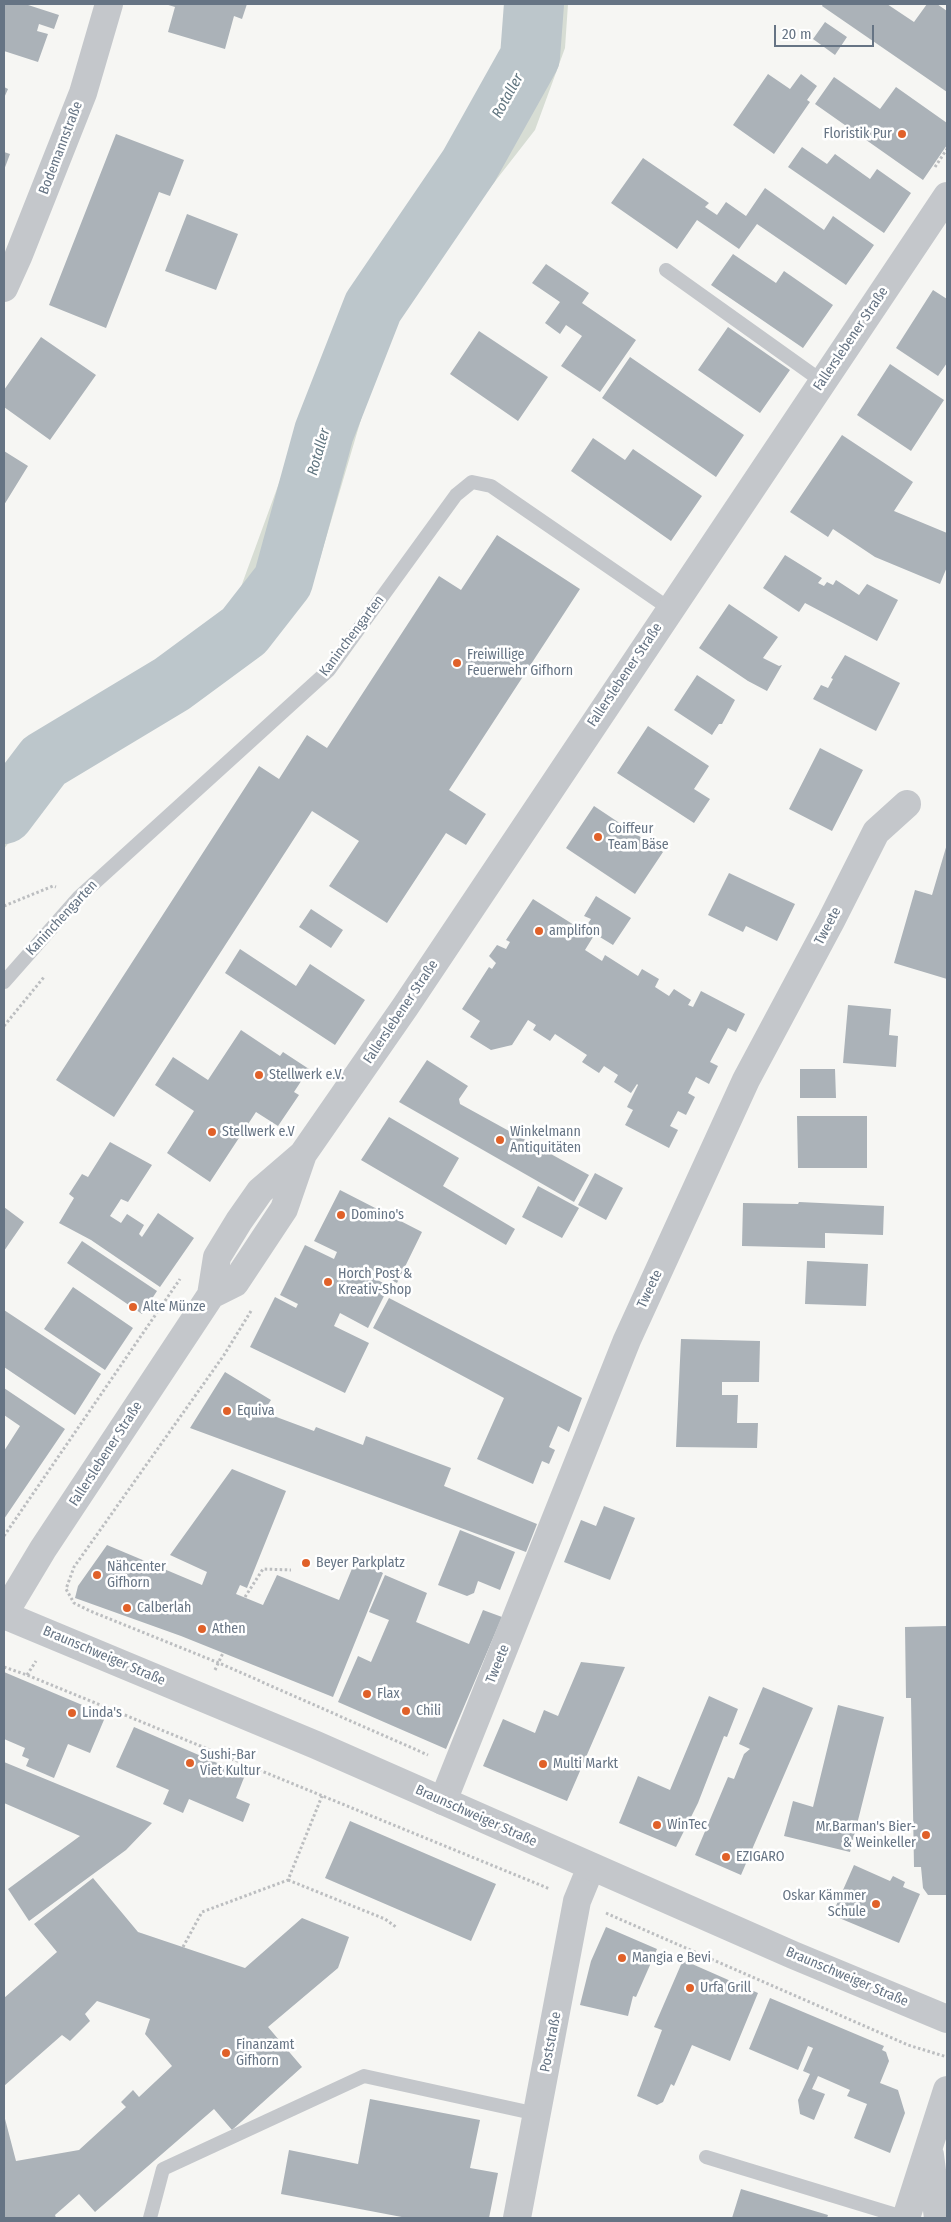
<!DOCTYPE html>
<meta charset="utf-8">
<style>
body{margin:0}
#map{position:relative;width:951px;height:2222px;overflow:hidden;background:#f6f6f3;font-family:"Fira Sans Condensed",sans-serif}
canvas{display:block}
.frame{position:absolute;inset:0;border:5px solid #667484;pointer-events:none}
.scale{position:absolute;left:774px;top:25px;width:100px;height:22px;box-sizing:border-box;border:2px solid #667484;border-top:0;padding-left:6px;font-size:15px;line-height:18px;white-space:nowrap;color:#667484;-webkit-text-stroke:4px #fff;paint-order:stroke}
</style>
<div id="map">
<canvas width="951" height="2222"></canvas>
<div class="frame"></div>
<div class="scale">20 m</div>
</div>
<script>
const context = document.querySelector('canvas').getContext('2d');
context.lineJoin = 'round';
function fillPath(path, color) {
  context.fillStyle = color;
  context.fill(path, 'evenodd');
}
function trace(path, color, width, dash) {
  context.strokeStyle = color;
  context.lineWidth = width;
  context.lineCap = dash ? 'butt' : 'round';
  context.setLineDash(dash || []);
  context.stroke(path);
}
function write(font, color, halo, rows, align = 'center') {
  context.font = font + ' "Fira Sans Condensed",sans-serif';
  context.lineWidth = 5;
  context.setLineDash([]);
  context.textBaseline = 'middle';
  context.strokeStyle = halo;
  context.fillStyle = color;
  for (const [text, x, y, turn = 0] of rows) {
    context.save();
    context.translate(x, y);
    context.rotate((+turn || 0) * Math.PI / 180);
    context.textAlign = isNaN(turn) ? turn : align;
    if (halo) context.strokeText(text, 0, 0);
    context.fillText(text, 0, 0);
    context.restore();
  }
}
fillPath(new Path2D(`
 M522 4H568L565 48 535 130 412 288 380 355 313 582 247 662 160 720 49 788 4 849V785L58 725 200 637 238 595 346 300 388 235 496 97 523 10Z`), '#d7ddd4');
trace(new Path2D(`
 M4 814 44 761 172 684 244 631 283 581 324 432 373 307 469 166 530 57 534 4`), '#bcc6cb', 60);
fillPath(new Path2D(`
 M4 4H25L59 15 54 29 39 24 37 31 48 34 38 62 4 51Z
 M165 4H247L242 19 234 16 225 49 168 32 175 7Z
 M823 4H887L914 22 927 4H937L947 11V92L822 6Z
 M825 22 847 37 835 55 813 39Z
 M768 74 790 89 801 74 817 86 807 100 810 102 774 154 733 125Z
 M834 77 880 109 896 87 947 123V145L923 180 815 104Z
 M4 87 8 89 4 98Z
 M116 134 184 160 170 196 159 192 106 328 49 305Z
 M802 147 827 164 835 154 870 179 877 169 911 193 884 233 788 167Z
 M4 152 10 154 4 170Z
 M643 158 709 203 705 207 717 215 726 202 746 216 765 188 824 230 833 216 874 245 846 285 757 224 739 249 697 220 677 249 611 203Z
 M187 214 238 234 216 290 165 271Z
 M733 254 776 283 784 271 833 305 803 348 711 285Z
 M546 264 589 293 582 303 636 340 600 392 561 366 582 336 566 325 560 334 545 323 560 302 532 283Z
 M933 290 947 299V363L938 376 896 348Z
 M728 327 790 370 760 413 698 370Z
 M479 331 548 377 518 421 450 374Z
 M41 337 96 375 50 440 4 407V390Z
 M630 357 744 435 716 477 602 398Z
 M890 364 944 400 911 451 857 415Z
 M842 435 913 482 894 511 947 533V567L940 584 875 557 833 529 828 537 790 512Z
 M593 438 625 460 633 449 702 496 671 541 571 471Z
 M4 451 28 466 4 505Z
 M497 535 580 589 449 790 486 814 466 845 446 833 387 923 329 886 359 841 312 811 114 1117 56 1080 259 766 279 779 307 735 327 748 439 576 461 590Z
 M785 555 822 578 818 583 824 586 827 582 833 585 836 580 859 595 867 584 898 600 877 641 805 603 799 612 763 588Z
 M729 604 778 637 763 658 779 666 782 665 767 691 748 681 699 648Z
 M845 655 900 683 876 731 813 699 821 685 828 688 833 679 831 678Z
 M697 675 735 700 722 724H719L712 735 674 710Z
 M648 726 709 766 694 789 710 799 694 823 617 773Z
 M820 748 863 770 832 831 789 809Z
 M594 806 663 852 635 894 566 848Z
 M947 844V979L894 963 915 890 932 895Z
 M729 873 795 904 777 941 746 926 743 932 708 915Z
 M596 896 631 918 613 945 585 928 591 919 584 916Z
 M533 899 593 937 585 950 602 961 605 955 638 976 642 969 659 979 655 987 669 996 674 989 691 1000 688 1005 693 1007 701 991 745 1014 736 1032 728 1028 710 1062 718 1066 709 1084 696 1077 688 1093 695 1097 686 1115 678 1111 670 1126 678 1130 669 1148 625 1125 633 1110 627 1107 638 1085 637 1084 631 1093 614 1082 618 1075 604 1066 599 1073 582 1062 587 1055 555 1034 550 1041 533 1030 536 1025 528 1020 512 1045 491 1050 470 1037 480 1021 462 1009 489 967 492 969 496 963 489 956 497 945 506 949 510 942 506 940Z
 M311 909 343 930 331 948 299 927Z
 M240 949 296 986 310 964 365 1000 335 1045 225 973Z
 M848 1005 891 1009 889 1035 898 1036 896 1067 843 1063Z
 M241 1030 280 1056 283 1052 309 1069 294 1092 299 1095 278 1126 256 1112 210 1182 167 1153 194 1111 155 1085 173 1057 208 1080Z
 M427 1060 468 1086 459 1099 460 1104 589 1175 574 1202 399 1102Z
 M800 1069H835L836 1098H800Z
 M797 1116H867V1168H798Z
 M389 1117 459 1158 443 1186 515 1229 506 1245 361 1160Z
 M110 1142 152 1165 128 1202 121 1199 110 1216 121 1223 127 1214 144 1225 139 1234 142 1237 158 1213 194 1238 160 1287 91 1240 59 1223 74 1198 69 1194 82 1174 88 1177Z
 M595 1173 623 1188 606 1220 578 1205Z
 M538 1186 579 1208 562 1238 522 1217Z
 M340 1190 422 1232 397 1283 366 1267 364 1273 389 1286 368 1328 340 1313 334 1326 369 1343 345 1393 250 1347 275 1297 296 1308 298 1304 280 1295 305 1245 334 1259 337 1252 314 1241Z
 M799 1202 884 1206 883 1235 825 1233V1248L742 1246 743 1203 798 1204Z
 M4 1207 24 1222 4 1251Z
 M82 1241 157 1291 142 1314 67 1263Z
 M807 1261 868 1264 866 1306 805 1304Z
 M73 1287 133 1328 105 1370 44 1329Z
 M389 1298 582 1398 569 1432 558 1426 549 1447 555 1450 549 1464 542 1461 533 1484 477 1459 504 1398 373 1328Z
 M4 1310 101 1374 75 1415 4 1367Z
 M681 1339 760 1341 759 1382H722V1395H738L737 1423H758L757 1448 676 1447Z
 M225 1372 271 1400 263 1412 314 1431 316 1427 363 1445 366 1436 451 1468 444 1486 537 1524 526 1552 190 1428Z
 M4 1388 65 1429 4 1519V1451L20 1426 4 1415Z
 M232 1469 286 1491 247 1588 240 1585 236 1594 263 1605 277 1575 339 1600 356 1559 383 1573 333 1697 181 1636 75 1598 78 1586 107 1545 202 1585 207 1572 170 1555Z
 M604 1506 635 1518 610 1580 564 1562 581 1520 596 1526Z
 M460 1530 515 1552 500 1590 478 1581 474 1593 467 1596 438 1585Z
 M385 1575 427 1593 416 1622 469 1644 483 1610 502 1617 446 1749 338 1702 358 1656 371 1662 389 1620 369 1612Z
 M947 1626V1895H928L923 1888 921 1867H914L911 1698H906L905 1627Z
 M581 1662 625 1667 567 1801 483 1766 503 1719 535 1733 544 1710 558 1716Z
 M4 1672 106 1715 90 1753 68 1744 54 1778 26 1766 29 1759 22 1756 25 1748 4 1739Z
 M763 1687 813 1708 741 1875 695 1855 728 1777 734 1779 744 1754 750 1749 739 1744Z
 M709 1696 738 1709 727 1737 724 1736 698 1803 676 1847 619 1823 638 1776 670 1790Z
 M838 1705 884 1717 850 1852 784 1836 793 1801 813 1807Z
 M134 1727 245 1775 236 1798 250 1804 243 1822 189 1799 183 1813 163 1804 169 1790 116 1767Z
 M4 1762 152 1823 126 1850 29 1921 8 1889 80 1836 4 1803Z
 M350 1821 496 1884 471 1941 325 1878Z
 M854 1865 890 1881 893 1876 905 1882 903 1887 920 1894 899 1943 832 1915Z
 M93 1878 138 1932 245 1968 302 1918 349 1937 338 1968 268 2027 302 2067 232 2130 214 2109 95 2212 79 2194 55 2215 56 2218H4V2115L16 2161 79 2150 126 2107 121 2102 133 2090 139 2097 172 2066 145 2034 150 2019 97 2001 85 2014 90 2021 70 2041 62 2035 4 2086V1998L57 1952 34 1924Z
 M606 1927 657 1949 636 1997 633 1996 628 2016 580 2005 591 1961Z
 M683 1960 758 1993 730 2061 692 2045 674 2086 671 2084 663 2102 657 2105 637 2096 662 2030 654 2027Z
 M770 1998 884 2046 882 2050 886 2052 889 2061 880 2083 898 2090 905 2113 890 2153 854 2138 867 2104 847 2096 850 2090 818 2076 812 2089 825 2094 814 2120 800 2114 798 2100 810 2074 803 2071 813 2048 808 2046 798 2070 749 2049Z
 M370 2099 480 2120 470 2168 498 2173 489 2218H407L281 2194 289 2150 358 2164Z
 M741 2189 828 2215 827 2218H732Z`), '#abb2b8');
trace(new Path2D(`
 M935 167 947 149
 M4 906 53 886 56 887
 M4 1026 44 977
 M251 1311 224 1355 74 1567 66 1589 74 1603 90 1611 219 1663 428 1755
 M4 1536 180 1279
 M245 1597 263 1569 291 1570
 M4 1667 27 1675 550 1889
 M215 1670 223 1653
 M27 1675 36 1661
 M288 1880 385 1919 396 1927
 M606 1913 908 2045 947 2057
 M183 1947 202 1912 288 1880 322 1796`), '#bcbec0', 3, [2.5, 2.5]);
trace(new Path2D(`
 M666 270 823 382
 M4 982 79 897 329 670 456 495 472 482 491 486 670 609
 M706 2157 906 2218
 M150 2218 163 2169 364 2076 537 2114`), '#c4c7cb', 14);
trace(new Path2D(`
 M4 288 18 257 83 93 109 4
 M443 1801 627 1340 746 1080 831 921 876 832 907 804
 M930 2155 938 2218
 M517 2218 577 1901 591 1867
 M906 2218 947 2090`), '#c4c7cb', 28);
trace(new Path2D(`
 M211 1295 235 1283 284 1209 303 1154
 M4 1614 43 1549 211 1295 217 1257 239 1221 260 1191 303 1154 405 1007 947 196
 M4 1615 316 1745 793 1955 947 2019`), '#c4c7cb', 28);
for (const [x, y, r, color] of [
 [902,134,5,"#e06129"],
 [457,663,5,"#e06129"],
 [598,837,5,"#e06129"],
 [539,931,5,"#e06129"],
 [259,1075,5,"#e06129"],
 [212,1132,5,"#e06129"],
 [500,1140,5,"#e06129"],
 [341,1215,5,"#e06129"],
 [328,1282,5,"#e06129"],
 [133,1307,5,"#e06129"],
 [227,1411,5,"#e06129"],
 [306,1563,5,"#e06129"],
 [97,1575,5,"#e06129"],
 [127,1608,5,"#e06129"],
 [202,1629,5,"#e06129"],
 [367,1694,5,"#e06129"],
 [406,1711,5,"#e06129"],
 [72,1713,5,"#e06129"],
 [190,1763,5,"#e06129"],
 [543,1764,5,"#e06129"],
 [657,1825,5,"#e06129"],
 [926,1835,5,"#e06129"],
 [726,1857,5,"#e06129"],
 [876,1904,5,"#e06129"],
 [622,1958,5,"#e06129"],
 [690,1988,5,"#e06129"],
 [226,2053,5,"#e06129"]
]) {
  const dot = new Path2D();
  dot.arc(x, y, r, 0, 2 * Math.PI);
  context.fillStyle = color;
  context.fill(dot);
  trace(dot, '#fff', 2);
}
write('14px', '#667484', '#fff', [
 ["Floristik Pur",892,134,"right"],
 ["Freiwillige",467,655],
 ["Feuerwehr Gifhorn",467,671],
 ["Coiffeur",608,829],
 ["Team Bäse",608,845],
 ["amplifon",549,931],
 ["Stellwerk e.V.",269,1075],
 ["Stellwerk e.V",222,1132],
 ["Winkelmann",510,1132],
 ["Antiquitäten",510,1148],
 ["Domino's",351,1215],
 ["Horch Post &",338,1274],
 ["Kreativ-Shop",338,1290],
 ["Alte Münze",143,1307],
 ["Equiva",237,1411],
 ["Beyer Parkplatz",316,1563],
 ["Nähcenter",107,1567],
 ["Gifhorn",107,1583],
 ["Calberlah",137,1608],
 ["Athen",212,1629],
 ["Flax",377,1694],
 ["Chili",416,1711],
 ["Linda's",82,1713],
 ["Sushi-Bar",200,1755],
 ["Viet Kultur",200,1771],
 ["Multi Markt",553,1764],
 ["WinTec",667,1825],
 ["Mr.Barman's Bier-",916,1827,"right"],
 ["& Weinkeller",916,1843,"right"],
 ["EZIGARO",736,1857],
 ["Oskar Kämmer",866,1896,"right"],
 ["Schule",866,1912,"right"],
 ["Mangia e Bevi",632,1958],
 ["Urfa Grill",700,1988],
 ["Finanzamt",236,2045],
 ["Gifhorn",236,2061]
], 'left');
write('14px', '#667484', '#fff', [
 ["Bodemannstraße",61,148,-69],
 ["Fallerslebener Straße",851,339,-56],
 ["Kaninchengarten",352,636,-53],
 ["Fallerslebener Straße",625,675,-56],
 ["Kaninchengarten",62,918,-47],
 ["Tweete",828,926,-62],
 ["Fallerslebener Straße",401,1012,-56],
 ["Tweete",650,1289,-65],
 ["Fallerslebener Straße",106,1454,-57],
 ["Braunschweiger Straße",104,1656,23],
 ["Tweete",498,1664,-68],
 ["Braunschweiger Straße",476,1816,24],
 ["Braunschweiger Straße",847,1977,23],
 ["Poststraße",551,2042,-79]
]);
write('italic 15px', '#617680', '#fff', [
 ["Rotaller",508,96,-61],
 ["Rotaller",319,452,-74]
]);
</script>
